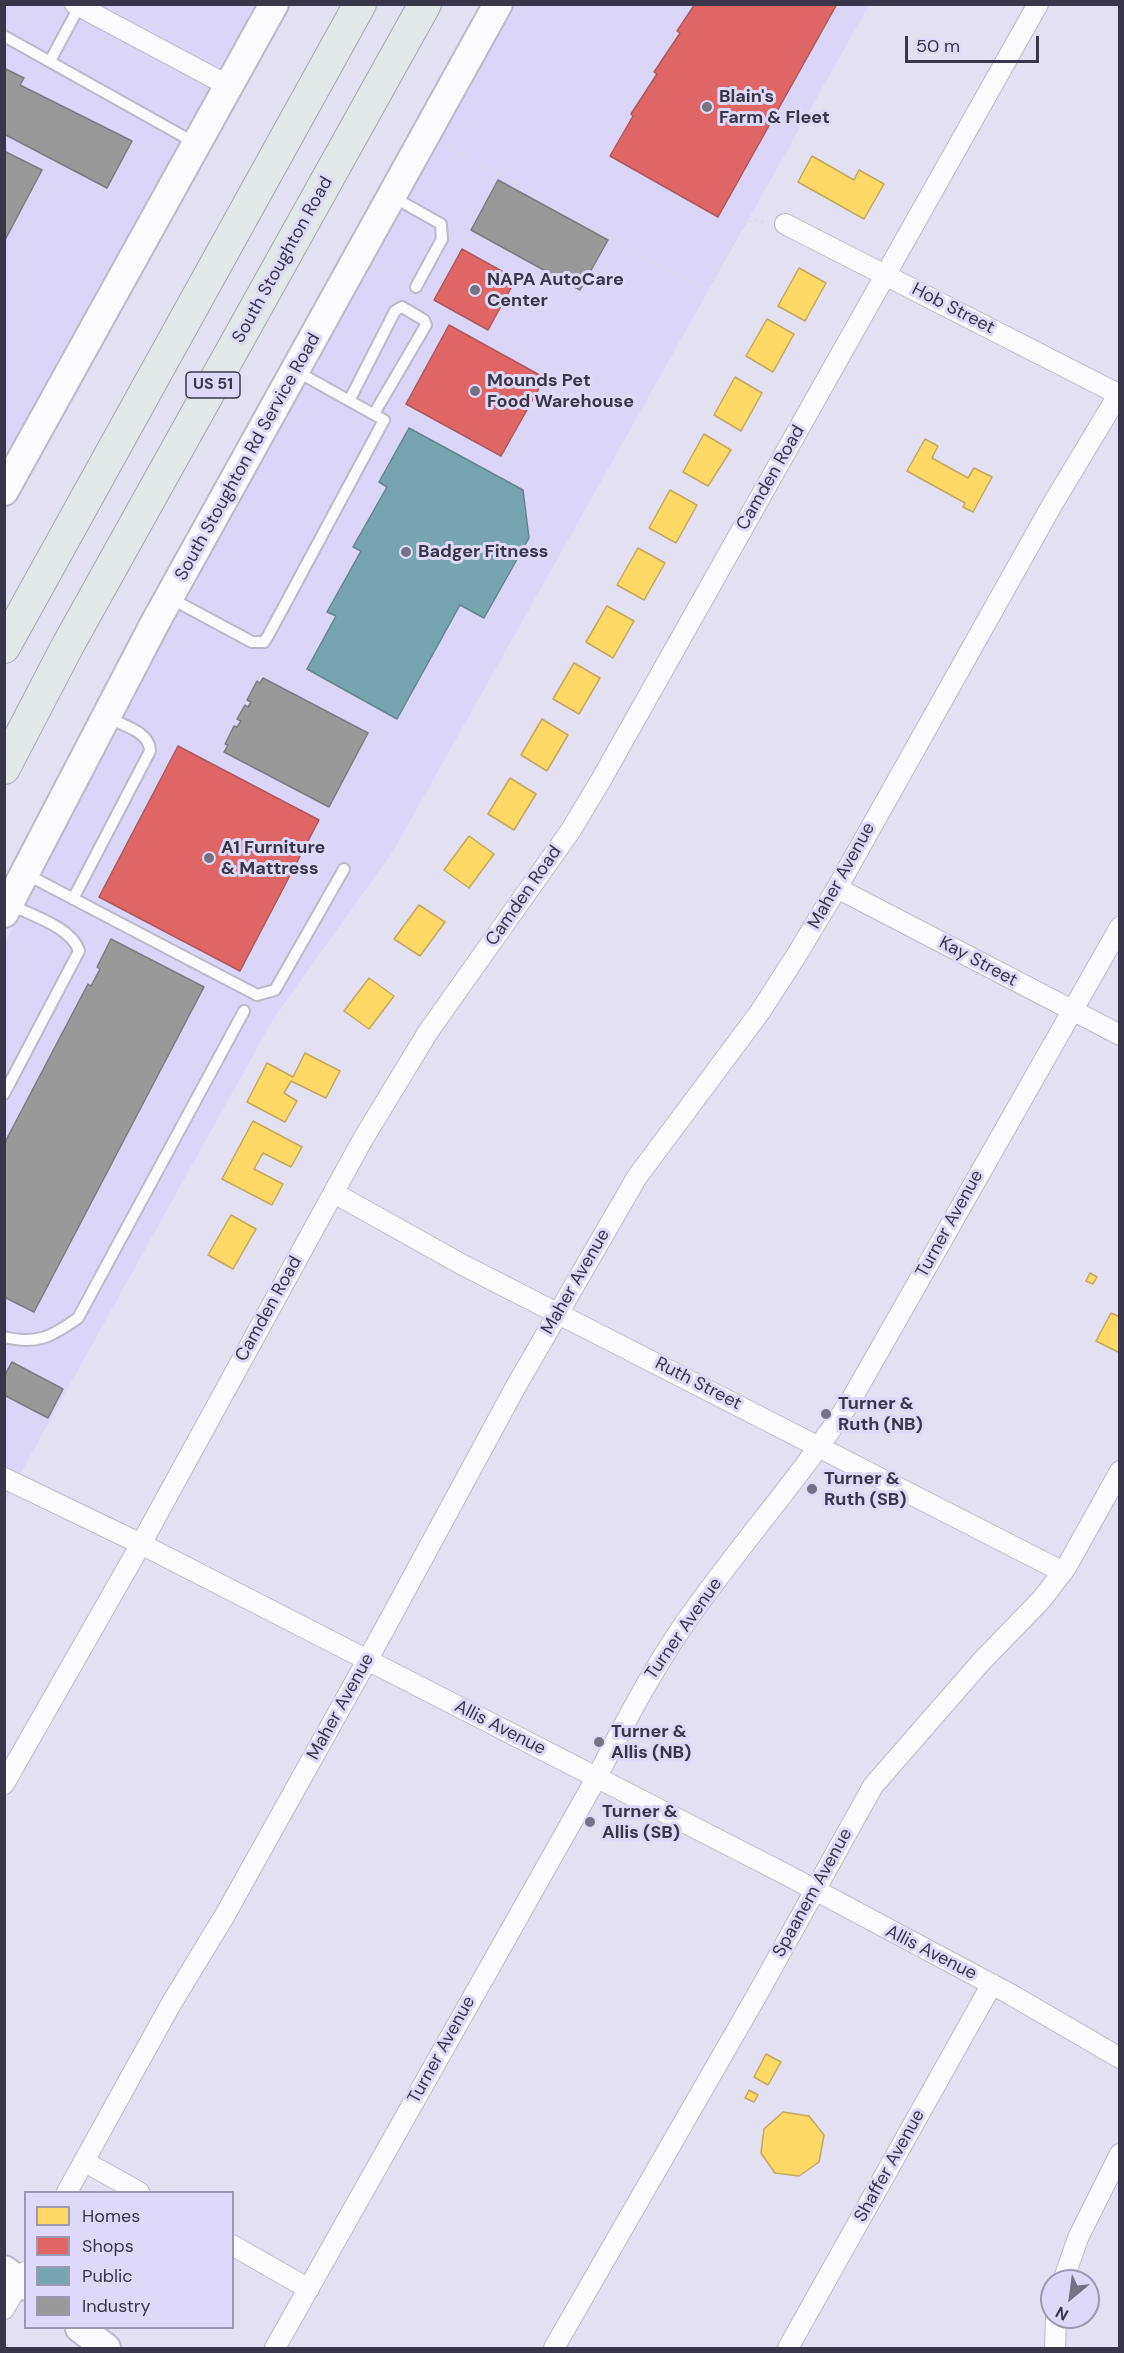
<!DOCTYPE html>
<style>
body{margin:0}
#map{position:relative;width:1124px;height:2353px;overflow:hidden;background:#e3e0f1;font-family:"DM Sans",sans-serif}
canvas{display:block}
.frame{position:absolute;inset:0;border:6px solid #3a364a;pointer-events:none}
.legend{position:absolute;left:24px;top:2191px;width:210px;height:138px;box-sizing:border-box;background:#ded9f8;border:2px solid #9c98b2;margin:0;padding:8px 10px;list-style:none;font-size:18px;color:#3a364a}
.legend li{display:flex;align-items:center;gap:12px;height:30px}
.legend b{width:30px;border:2px solid #9c98b2}
.north{position:absolute;left:1040px;top:2269px;width:60px;height:60px;box-sizing:border-box;background:#ded9f8;border:2px solid #9c98b2;border-radius:50%;rotate:209deg;font-size:16px;font-weight:700;line-height:24px;text-align:center;color:#3a364a}
.north::after{content:'';display:block;margin:auto;width:21px;height:27px;background:#757284;clip-path:polygon(50% 0,100% 100%,50% 72%,0 100%)}
.scale{position:absolute;left:905px;top:36px;width:134px;height:27px;box-sizing:border-box;border:3px solid #3a364a;border-top:0;padding-left:8px;font-size:18px;line-height:21px;white-space:nowrap;color:#3a364a;-webkit-text-stroke:4px #ded9f8;paint-order:stroke}
</style>
<div id="map">
<canvas width="1124" height="2353"></canvas>
<div class="frame"></div>
<ul class="legend">
<li><b style="height:16px;background:#ffd966"></b>Homes</li>
<li><b style="height:16px;background:#e06666"></b>Shops</li>
<li><b style="height:16px;background:#76a5af"></b>Public</li>
<li><b style="height:16px;background:#999"></b>Industry</li>
</ul>
<div class="north">N</div>
<div class="scale">50 m</div>
</div>
<script>
const context = document.querySelector('canvas').getContext('2d');
context.lineJoin = 'round';
function fillPath(path, color) {
  context.fillStyle = color;
  context.fill(path, 'evenodd');
}
function trace(path, color, width, dash) {
  context.strokeStyle = color;
  context.lineWidth = width;
  context.lineCap = dash ? 'butt' : 'round';
  context.setLineDash(dash || []);
  context.stroke(path);
}
function write(font, color, halo, rows, align = 'center') {
  context.font = font + ' "DM Sans",sans-serif';
  context.lineWidth = 6;
  context.setLineDash([]);
  context.textBaseline = 'middle';
  context.strokeStyle = halo;
  context.fillStyle = color;
  for (const [text, x, y, turn = 0] of rows) {
    context.save();
    context.translate(x, y);
    context.rotate((+turn || 0) * Math.PI / 180);
    context.textAlign = isNaN(turn) ? turn : align;
    if (halo) context.strokeText(text, 0, 0);
    context.fillText(text, 0, 0);
    context.restore();
  }
}
fillPath(new Path2D(`
 M5 5H274L5 491Z
 M513 5H869L392 853 275 1016 5 1501V943L173 616Z`), '#dbd6f7');
const homes = new Path2D(`
 M812 156 854 180 859 170 884 184 864 219 798 182Z
 M799 268 826 283 805 321 778 306Z
 M767 319 794 334 773 372 746 356Z
 M735 377 762 393 741 431 714 415Z
 M704 434 731 450 708 486 683 472Z
 M925 439 938 446 932 458 968 478 974 468 992 477 973 512 963 507 965 503 907 471Z
 M670 490 697 505 676 543 649 528Z
 M638 548 665 563 644 600 617 585Z
 M607 606 634 621 613 658 586 642Z
 M574 663 600 678 579 714 553 699Z
 M542 719 568 735 547 771 521 755Z
 M510 778 536 794 514 830 488 814Z
 M469 836 494 854 469 888 444 870Z
 M419 905 445 922 420 956 394 939Z
 M369 978 394 996 369 1029 344 1011Z
 M305 1053 340 1071 326 1098 291 1081 284 1093 297 1101 285 1122 247 1102 267 1063 293 1077Z
 M253 1121 302 1147 291 1167 263 1153 254 1169 283 1184 272 1205 222 1179Z
 M231 1215 256 1229 233 1269 208 1255Z
 M1090 1273 1097 1277 1093 1284 1086 1281Z
 M1111 1313 1120 1317V1353L1096 1341Z
 M766 2054 781 2062 768 2085 754 2077Z
 M749 2090 758 2095 754 2102 745 2098Z
 M783 2112 809 2116 824 2135 819 2162 799 2176 775 2173 761 2153 764 2129Z`);
fillPath(homes, '#ffd966');
trace(homes, '#c4a85e', 1.5);
const shops = new Path2D(`
 M695 4H837L718 217 610 156 633 116 631 114 657 74 654 72 680 33 677 31Z
 M462 249 516 279 488 330 434 300Z
 M449 325 545 378 501 456 406 404Z
 M178 746 319 820 240 971 99 897Z`);
fillPath(shops, '#e06666');
trace(shops, '#ae585e', 1.5);
const public = new Path2D(`
 M409 428 523 490 529 538 484 618 460 605 397 719 307 669 336 616 327 612 361 551 353 547 387 487 379 482Z`);
fillPath(public, '#76a5af');
trace(public, '#648491', 1.5);
const industry = new Path2D(`
 M4 68 24 78 20 85 132 141 107 188 4 134Z
 M4 151 42 170 4 242Z
 M498 180 608 240 580 290 471 230Z
 M263 678 368 733 329 807 224 752 228 745 225 744 234 726 237 727 241 721 237 719 245 705 248 707 251 702 247 700 257 681 260 683Z
 M111 939 204 987 34 1312 4 1297V1144L88 984 91 986 100 969 97 967Z
 M12 1362 63 1389 48 1418 4 1395V1376Z`);
fillPath(industry, '#999');
trace(industry, '#7c7b81', 1.5);
const lane = new Path2D(`
 M4 36 197 144
 M50 61 79 7
 M393 197 441 224 442 239 416 287
 M350 399 395 311 402 307 424 320 426 325 375 412
 M170 598 252 642H264L268 636 384 420 296 371
 M24 873 257 995 275 990 344 869
 M73 899 150 751C150 732 123 725 108 718
 M4 1094 79 951C72 927 30 915 9 904
 M4 1337C37 1345 51 1337 78 1318L244 1011`);
const street = new Path2D(`
 M75 4 229 86
 M785 224 1120 395
 M837 888 1120 1035
 M334 1193 461 1264 1063 1572
 M4 1478 141 1544 787 1875 1010 1994 1120 2058
 M4 1784 141 1544 363 1139 428 1032 571 830 601 780 1038 4
 M85 2162 139 2192
 M67 2192 171 2004 225 1915 384 1630 515 1388 637 1177 760 1012 796 956 837 888 1052 505 1120 392
 M232 2245 309 2289
 M1063 2281 1078 2238 1120 2154
 M4 2309 25 2272
 M275 2348 597 1777C624 1724 651 1672 685 1623 738 1547 800 1478 851 1400L1120 927
 M554 2348 757 1995 873 1786 981 1662 1042 1599 1067 1566 1120 1471
 M788 2348 992 1984
 M1055 2348 1056 2317`);
const secondary = new Path2D(`
 M4 491 274 4
 M4 913 156 621 498 4
 M4 2270 26 2286
 M80 2328 106 2348`);
const primary = new Path2D(`
 M4 647 360 4
 M4 768 68 645 425 4`);
trace(lane, '#bcbaca', 14);
trace(street, '#bcbaca', 22);
trace(secondary, '#bcbaca', 32);
trace(primary, '#a0aaaf', 34);
trace(new Path2D(`
 M444 144 695 285 705 286 712 280 746 222 756 220 766 223`), '#d9d8dd', 3, [1.5, 4.5]);
trace(lane, '#fbfafd', 10);
trace(street, '#fbfafd', 20);
trace(secondary, '#fbfafd', 28);
trace(primary, '#e2e8e8', 32);
for (const [x, y, r, color] of [
 [707,107,6,"#757284"],
 [475,290,6,"#757284"],
 [475,391,6,"#757284"],
 [406,552,6,"#757284"],
 [209,858,6,"#757284"],
 [826,1414,6,"#757284"],
 [812,1489,6,"#757284"],
 [599,1742,6,"#757284"],
 [590,1822,6,"#757284"]
]) {
  const dot = new Path2D();
  dot.arc(x, y, r, 0, 2 * Math.PI);
  context.fillStyle = color;
  context.fill(dot);
  trace(dot, '#ded9f8', 2);
}
for (const [x, y, w] of [
 [213,385,54]
]) {
  const box = new Path2D();
  box.roundRect(x - w / 2, y - 13, w, 26, 4.5);
  context.fillStyle = '#ded9f8';
  context.fill(box);
  trace(box, '#3a364a', 1.5);
}
write('bold 16px', '#3a364a', null, [
 ["US 51",213,385]
]);
write('bold 18px', '#3a364a', '#ded9f8', [
 ["Blain's",719,97],
 ["Farm & Fleet",719,118],
 ["NAPA AutoCare",487,280],
 ["Center",487,301],
 ["Mounds Pet",487,381],
 ["Food Warehouse",487,402],
 ["Badger Fitness",418,552],
 ["A1 Furniture",221,848],
 ["& Mattress",221,869],
 ["Turner &",838,1404],
 ["Ruth (NB)",838,1425],
 ["Turner &",824,1479],
 ["Ruth (SB)",824,1500],
 ["Turner &",611,1732],
 ["Allis (NB)",611,1753],
 ["Turner &",602,1812],
 ["Allis (SB)",602,1833]
], 'left');
write('18px', '#3a364a', '#ded9f8', [
 ["South Stoughton Road",283,260,-61],
 ["Hob Street",953,309,27],
 ["South Stoughton Rd Service Road",248,457,-61],
 ["Camden Road",771,478,-60],
 ["Maher Avenue",842,876,-61],
 ["Camden Road",524,896,-55],
 ["Kay Street",978,962,28],
 ["Turner Avenue",950,1224,-61],
 ["Maher Avenue",576,1282,-60],
 ["Camden Road",269,1309,-61],
 ["Ruth Street",698,1384,27],
 ["Turner Avenue",684,1629,-55],
 ["Maher Avenue",341,1707,-61],
 ["Allis Avenue",500,1728,27],
 ["Spaanem Avenue",813,1893,-61],
 ["Allis Avenue",931,1953,27],
 ["Turner Avenue",442,2050,-61],
 ["Shaffer Avenue",890,2166,-61]
]);
</script>
